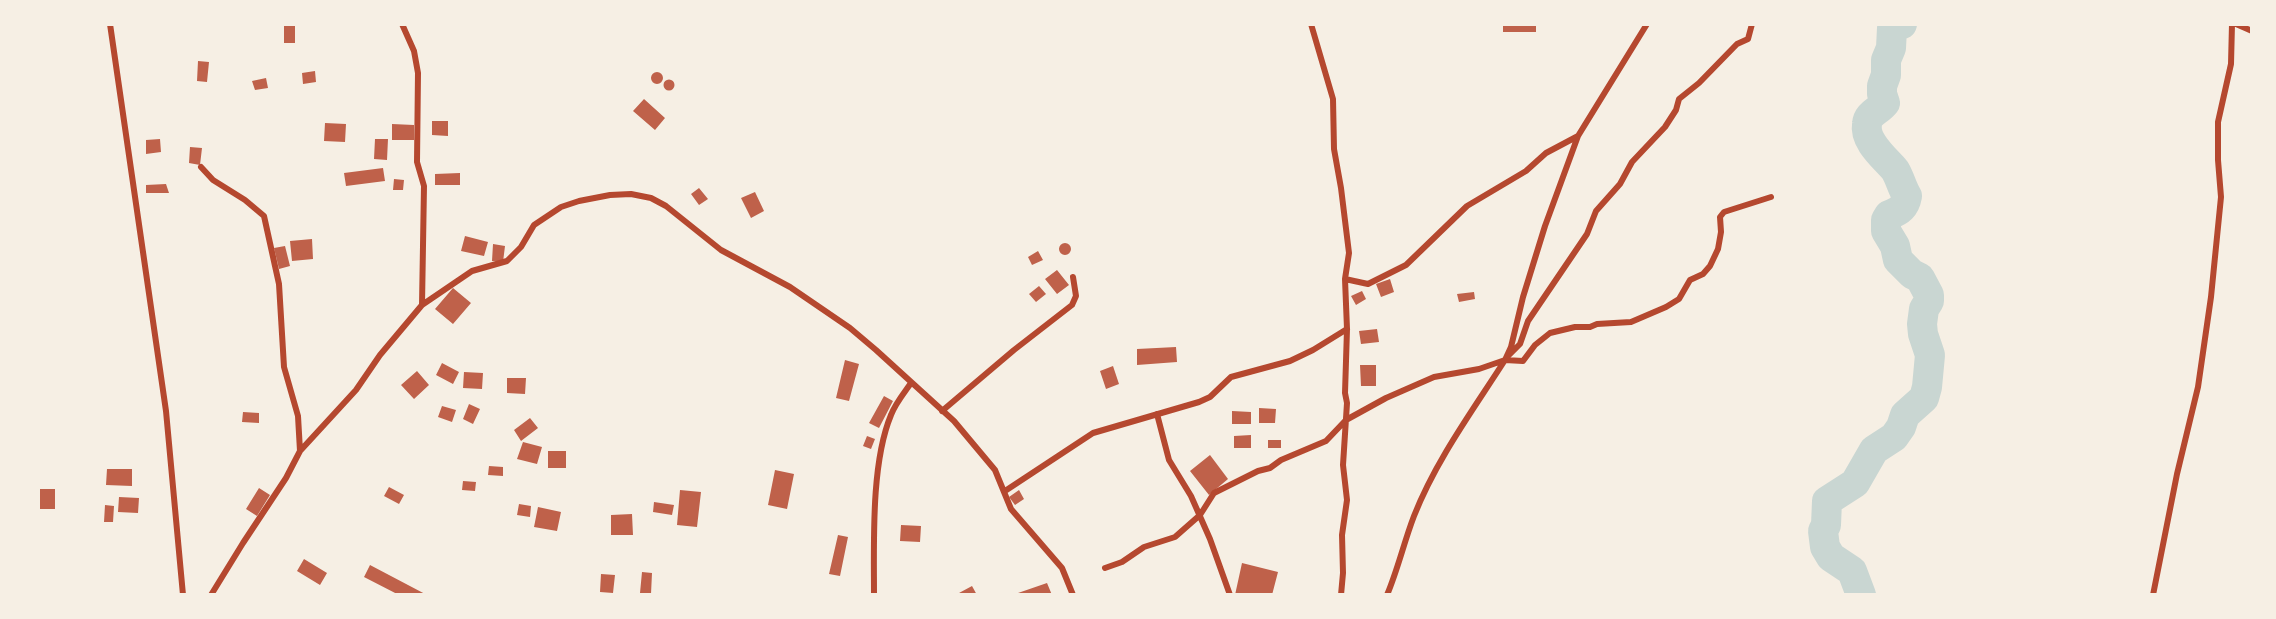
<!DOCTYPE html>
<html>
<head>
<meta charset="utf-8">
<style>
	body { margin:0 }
	#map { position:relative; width:2276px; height:619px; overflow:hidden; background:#f6efe4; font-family:"Nunito Sans",sans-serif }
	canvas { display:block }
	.frame { position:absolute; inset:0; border:26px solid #f6efe4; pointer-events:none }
</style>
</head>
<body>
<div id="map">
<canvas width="2276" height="619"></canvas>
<div class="frame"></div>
</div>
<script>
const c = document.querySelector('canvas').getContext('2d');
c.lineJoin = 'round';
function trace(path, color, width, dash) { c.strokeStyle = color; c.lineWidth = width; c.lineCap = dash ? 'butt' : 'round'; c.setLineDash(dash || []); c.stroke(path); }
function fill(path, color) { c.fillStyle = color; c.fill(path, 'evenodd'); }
trace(new Path2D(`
	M1861,595L1852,571L1831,557L1825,547L1823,531L1826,525L1827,501L1855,483L1874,450L1894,437L1901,427L1905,415L1924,398L1927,387L1930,355L1923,334L1922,324L1924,309L1929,301V295L1920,278L1912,274L1898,260L1895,246L1886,231V220L1889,215C1900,211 1905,207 1907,196C1902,188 1900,178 1895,170C1885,158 1864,142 1867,124C1868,113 1879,111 1885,103L1882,94V86L1886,75V60L1891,48L1892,28L1902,24`), '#c9d6d2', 30);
fill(new Path2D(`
	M284,24H295V43H284Z
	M1503,24H1536V32H1503Z
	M198,61L209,62L207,82L197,81Z
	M315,71L316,82L303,84L302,73Z
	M651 78a6 6 0 1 1 12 0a6 6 0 1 1-12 0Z
	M266,78L268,88L255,90L252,81Z
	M663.5 85a5.5 5.5 0 1 1 11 0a5.5 5.5 0 1 1-11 0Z
	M644,99L665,118L655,130L633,111Z
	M432,121H448V136L432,135Z
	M325,123L346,124L345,142L324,141Z
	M392,124L414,125V140H392Z
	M160,139L161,152L146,154V140Z
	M375,139H388L387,160L374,159Z
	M190,147L202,148L200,165L189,163Z
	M383,168L385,181L346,186L344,173Z
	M460,173V185H435V174Z
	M394,179L404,180L403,190H393Z
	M166,184L169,193H146V185Z
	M699,188L708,199L699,205L691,194Z
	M755,192L764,211L751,218L741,198Z
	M465,236L488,242L484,256L461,251Z
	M312,239L313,259L292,261L290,241Z
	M1059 249a6 6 0 1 1 12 0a6 6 0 1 1-12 0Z
	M493,244L505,246L503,262L492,261Z
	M285,246L290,266L279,269L274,248Z
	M1038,251L1043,260L1032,265L1028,257Z
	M1057,270L1069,285L1057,294L1045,279Z
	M1390,279L1394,292L1381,297L1376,284Z
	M1039,286L1046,294L1036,302L1029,294Z
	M453,288L471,303L453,324L435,309Z
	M1362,291L1366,299L1356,305L1351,296Z
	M1474,292L1475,299L1459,302L1457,294Z
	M1377,329L1379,342L1361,344L1359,331Z
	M1176,347L1177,362L1137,365V349Z
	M845,360L859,364L849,401L836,398Z
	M442,363L459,372L453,384L436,375Z
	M1360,365H1376V386H1361Z
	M1113,366L1119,384L1106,389L1100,371Z
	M417,371L429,385L414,399L401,385Z
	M464,372L483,373L482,389L463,388Z
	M507,378H526L525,394L507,393Z
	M884,396L893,401L879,428L869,423Z
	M469,404L480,409L473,424L463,419Z
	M442,406L456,410L452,422L438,417Z
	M1259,408L1276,409L1275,423H1259Z
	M1232,411L1251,412V424H1232Z
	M243,412L259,413V423L242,422Z
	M530,418L538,428L521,441L514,430Z
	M1251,435V448H1234V436Z
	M867,436L875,439L871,449L863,446Z
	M1268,440H1281V448H1268Z
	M523,442L542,447L537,464L517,459Z
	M548,451H566V468H548Z
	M1210,455L1228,479L1209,495L1190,471Z
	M489,466L503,467V476L488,475Z
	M107,469H132V486L106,485Z
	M775,470L794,474L787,509L768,505Z
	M463,481L476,482L475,491L462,490Z
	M389,487L404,495L399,504L384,496Z
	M259,488L270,495L257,516L246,509Z
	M40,489H55V509H40Z
	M680,490L701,492L697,527L677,525Z
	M1019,490L1024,499L1015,505L1009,497Z
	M119,497L139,498L138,513L118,512Z
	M654,502L674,505L672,515L653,512Z
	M519,504L531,506L530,517L517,515Z
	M105,505L114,506L113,522H104Z
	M538,507L561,512L557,531L534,527Z
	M632,514L633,535H611V515Z
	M901,525L921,526L920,542L900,541Z
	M838,535L848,537L840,576L829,574Z
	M304,559L327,573L320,585L297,571Z
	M1242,563L1278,572L1272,595H1235Z
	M370,565L427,595H399L364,577Z
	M642,572L652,573L651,594L640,593Z
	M601,574L615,575L613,593L600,592Z
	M1047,583L1052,595H1019L1018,593Z
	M972,586L977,595H960L959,593Z`), '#bf614a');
trace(new Path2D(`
	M110,24L166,411L183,595
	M402,24L414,51L418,73L417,162L424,186L422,305
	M1311,24L1333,99L1334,149L1341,188L1349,253L1345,279
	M2236,24L2252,31
	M201,167L213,180L245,200L264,216L279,284L284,367L298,416L300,451
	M1509,355L1520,344L1528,321L1587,234L1596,211L1620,184L1632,162L1665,127L1676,110L1679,99L1699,83L1737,44L1748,39L1752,24
	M942,411L1014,350L1072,305L1076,296L1073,277
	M1157,414L1169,460L1191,496L1210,539L1230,595
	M1005,491L1093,433L1199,402L1210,397L1231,377L1290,361L1313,350L1347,329
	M1105,568L1122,562L1144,547L1175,537L1200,515L1214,493L1258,471L1270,468L1281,460L1326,441L1346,420L1386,398L1434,377L1479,369L1505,360L1523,361L1535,345L1550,333L1575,327H1590L1597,324L1631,322L1666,307L1679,299L1690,280L1703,274L1710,266L1718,249L1721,232L1720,217L1724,212L1771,197
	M211,595L243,543L286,478L300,451L356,390L380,355L422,305L472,271L507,261L521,247L534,225L561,207L579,201L610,195L631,194L651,198L666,206L721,250L790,287L850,328L876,350L954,421L995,470L1011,509L1062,568L1073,595
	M874,595C874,542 871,463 891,415C895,404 904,393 911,383
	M1341,595L1343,573L1342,535L1347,500L1343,465L1347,403L1345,393L1347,329L1345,279L1368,284L1406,265L1467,206L1526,171L1546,153L1578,136
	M1387,595C1398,569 1404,542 1414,516C1436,460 1473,410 1505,360L1511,347L1523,297L1545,226L1578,136L1647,24
	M2153,595L2177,474L2198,387L2211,297L2221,197L2218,160V122L2231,64L2232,24`), '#b5482f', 6);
</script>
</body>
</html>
